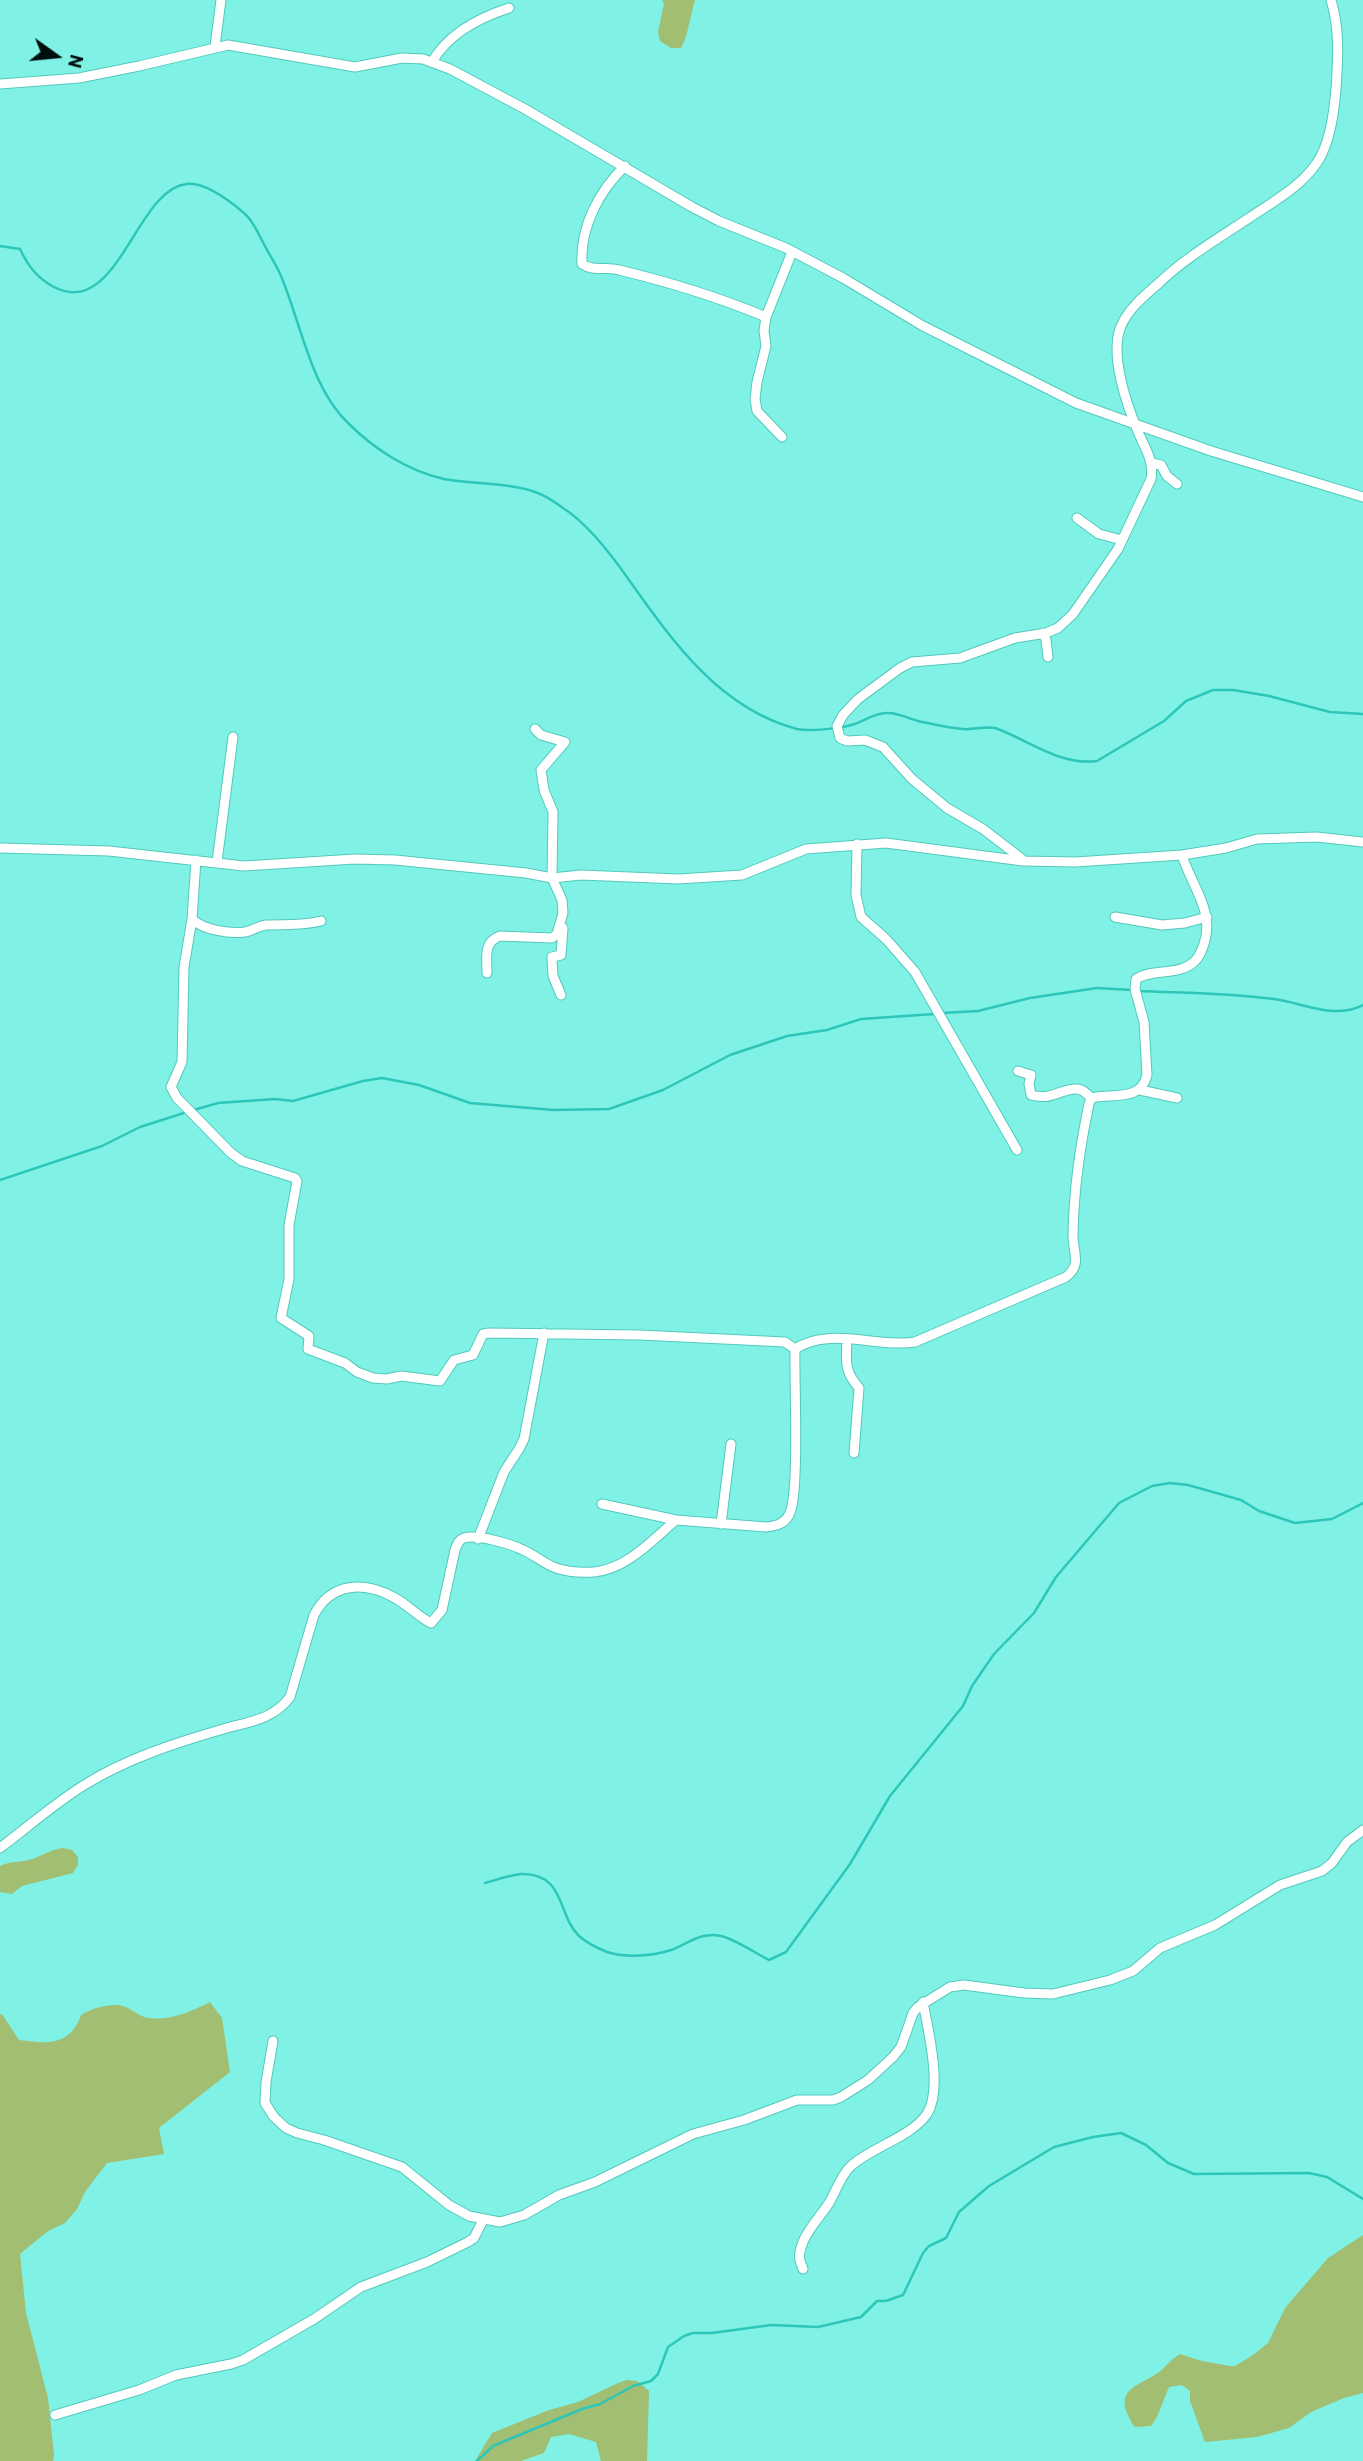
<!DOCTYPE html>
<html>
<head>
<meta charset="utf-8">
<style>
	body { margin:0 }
	#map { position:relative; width:1363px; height:2461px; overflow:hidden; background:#7ff2e5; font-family:Barlow,sans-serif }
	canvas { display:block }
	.north { position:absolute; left:21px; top:21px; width:70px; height:70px; -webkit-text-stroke:5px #7ff2e5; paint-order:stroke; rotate:105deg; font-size:19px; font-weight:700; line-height:28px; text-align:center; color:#000f0d }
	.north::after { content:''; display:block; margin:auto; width:24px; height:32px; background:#000f0d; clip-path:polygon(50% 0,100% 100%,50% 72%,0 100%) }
</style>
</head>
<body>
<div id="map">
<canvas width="1363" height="2461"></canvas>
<div class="north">N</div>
</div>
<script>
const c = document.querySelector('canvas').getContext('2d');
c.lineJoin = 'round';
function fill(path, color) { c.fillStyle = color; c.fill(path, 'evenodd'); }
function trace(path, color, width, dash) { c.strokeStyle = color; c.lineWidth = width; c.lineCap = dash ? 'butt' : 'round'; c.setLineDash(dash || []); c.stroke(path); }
fill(new Path2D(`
	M662,0H695C691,13 687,40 681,48H671L660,41L658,32L664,4Z
	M63,1848L72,1850L78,1857V1865L73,1873L22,1886L12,1894L0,1892V1866C12,1860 23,1863 35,1858C45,1854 51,1850 63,1848Z
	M210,2002L222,2018L230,2072L159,2128L164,2154L107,2163L85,2192L77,2209L65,2223L48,2231L20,2254L26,2313L48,2398L54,2455L53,2461H0V2015L2,2014L19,2040C48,2044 70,2046 81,2015C93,2008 110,2003 123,2006C132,2009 138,2016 148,2018C171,2021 190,2012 210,2002Z
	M1363,2235V2393L1344,2398L1311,2412L1289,2428L1257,2437L1205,2442L1190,2401V2391L1182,2385L1169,2387L1157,2417L1151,2426L1135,2427C1131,2423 1130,2419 1127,2413C1117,2387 1142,2385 1159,2372C1167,2366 1171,2359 1180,2354L1202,2361L1230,2366H1235L1253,2355L1268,2343L1285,2308L1328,2258Z
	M627,2380L637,2381L649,2391L647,2461H601L596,2442L569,2434L551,2437L544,2453L521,2461H475L492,2433L549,2410L578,2402L618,2383Z`), '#a1be72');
trace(new Path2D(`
	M0,246L20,249C28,266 37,278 54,287C118,320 136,188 187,184C205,182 231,202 244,213C254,221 259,236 265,246C271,258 279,269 283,281C302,328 311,387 348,423C374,449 408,471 444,479C470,484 511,483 535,492C544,495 555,502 563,508C587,523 613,557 629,580C673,642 720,709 797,729C810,732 843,728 855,724C866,720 875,713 886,713C897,712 907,718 918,721C932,724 948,728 963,729C974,730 984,726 995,728C1029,740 1060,766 1097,761L1164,721L1186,701L1213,690H1233L1269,696L1330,712L1363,714
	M1139,991C1183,993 1229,993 1274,999C1304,1003 1333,1020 1363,1005
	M942,1013L978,1011L1030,998L1097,988L1132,990
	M194,1110L218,1103L275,1099L293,1101L363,1081L382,1078L419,1085L470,1103L553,1110L609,1109L663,1090L730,1055L787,1036L827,1030L861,1019L935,1014
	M0,1180L102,1146L140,1127L187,1112
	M485,1883C496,1880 510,1875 521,1874C566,1873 557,1915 579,1936C587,1943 597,1948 607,1952C625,1958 653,1956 671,1950C687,1944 702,1931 721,1936C735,1939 755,1953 769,1960L786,1952L850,1864L890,1796L963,1706L972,1686L994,1654L1034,1613L1056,1577L1119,1503L1152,1486L1170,1483L1188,1485L1241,1500L1259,1511L1295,1523L1332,1519L1363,1503
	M477,2461L493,2446L582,2409L600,2404L633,2386L651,2381L658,2374L668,2347L684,2336L693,2333H712L771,2325L818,2327L861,2317L877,2301H886L903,2295L923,2253L929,2246L946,2238L959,2212L989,2186L1054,2147L1093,2137L1121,2133L1146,2145L1168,2163L1194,2174L1309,2173L1327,2177L1363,2199`), '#2dc7b9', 2.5);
const minor = new Path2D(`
	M215,46L221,0
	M432,62C448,34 478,18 509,8
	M0,84L79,78L139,66L228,45L355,67L402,58L423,59L450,69L525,109L692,207L719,221L786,248L843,278L923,326L1076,403L1211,451L1363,497
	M625,166C599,191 580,227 582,264C594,272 606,266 619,270C669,282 718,297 766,317
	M782,437L757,411L755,399L757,382L766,346L764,331L766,317L792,252
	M1152,463L1161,465L1167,476L1177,484
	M1077,518L1099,534L1122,540
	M1043,633L1046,640L1048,657
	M857,844L856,895L861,917L886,939L915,972L1017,1150
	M0,848L109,851L244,866L355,859L395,860L526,873L552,878L581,875L678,879L742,875L806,849L886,843L1023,861L1075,862L1182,855L1226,848L1257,839L1317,837L1363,842
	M1022,859L983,829L947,808L912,779L883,747L865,740L847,741L840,738L837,726L843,715L858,699L900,668L912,662L960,658L1015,638L1046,633L1058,628L1073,614L1118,549L1151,479C1154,461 1146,450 1139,434C1127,406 1109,355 1121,326C1129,308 1144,296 1159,283C1185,258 1219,238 1249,218C1274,201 1306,184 1321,156C1331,136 1334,111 1336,89C1338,58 1340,30 1331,0
	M196,860L192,919C203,930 230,934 245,932C252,931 258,926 266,925C284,924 303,926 321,921
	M217,862L233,737
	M1115,917L1162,925L1185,923L1207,917
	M192,919L184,967L182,1062L171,1087L177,1098L231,1153L242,1161L295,1178L297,1181L289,1225V1279L281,1318L309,1336L308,1349L345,1363L357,1372L373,1378L387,1379L401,1376L440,1381L454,1360L473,1355L483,1334L489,1333L640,1335L785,1342L795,1349C829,1326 877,1348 915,1342L1066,1277C1083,1264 1072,1251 1073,1233C1074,1190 1080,1146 1089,1104L1091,1098C1113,1093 1141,1102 1147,1075L1144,1022L1135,989L1136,979C1150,970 1168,974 1184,968C1196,963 1200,956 1204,944C1215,911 1191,885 1182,855
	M487,973C487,958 483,942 500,936L552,938L557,934L563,913L562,900L552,878L553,812L544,790L541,770L565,742L541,735L535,729
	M561,995L553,976L552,960V957L561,955L563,928
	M1018,1071L1031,1075L1029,1084L1031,1095C1053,1101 1061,1088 1077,1089C1083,1089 1087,1094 1091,1098
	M1140,1090L1177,1098
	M847,1339C846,1361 844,1371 859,1388L854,1453
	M602,1504L676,1520
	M721,1524L731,1444
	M478,1539L504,1472L519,1449L524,1439L544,1333
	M0,1848C28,1827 56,1802 86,1784C126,1759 175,1743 220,1730C246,1722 272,1721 290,1697L314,1615C331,1582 365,1581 395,1598C408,1605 417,1616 431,1623L442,1610L455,1550C457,1545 458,1540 464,1538C477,1534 511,1544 523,1550C535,1555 544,1564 556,1568C568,1572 581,1573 594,1572C627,1569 652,1540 676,1520L766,1527C776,1526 784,1524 789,1515C800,1496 794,1379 795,1349
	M273,2041L266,2082L265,2103L274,2117L286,2128L297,2133L324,2140L402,2167L449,2205L469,2216L500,2222L524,2215L559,2195L595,2182L693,2134L744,2120L797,2100H833L841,2097L868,2080L893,2057L901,2047L913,2013L918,2007L950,1987L964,1985L1024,1993L1053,1994L1110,1980L1133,1971L1160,1948L1215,1925L1280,1885L1322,1871L1332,1863L1347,1842L1363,1830
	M803,2269C800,2261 798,2257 801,2248C805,2232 820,2217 829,2203C837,2190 840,2176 851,2166C872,2147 911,2137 927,2114C943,2089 928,2030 923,2002
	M55,2415L139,2390L176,2375L231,2364L243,2360L314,2319L361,2287L427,2262L468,2242L474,2238L483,2220`);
trace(minor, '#53c9bc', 11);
trace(minor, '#fff', 9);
</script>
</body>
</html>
